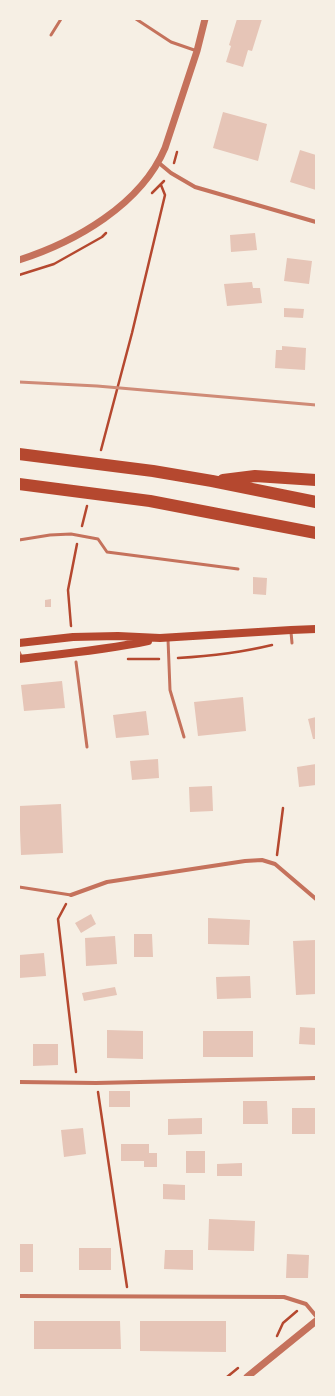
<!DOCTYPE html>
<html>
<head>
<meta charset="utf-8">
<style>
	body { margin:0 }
	#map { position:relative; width:335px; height:1396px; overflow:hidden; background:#f6efe4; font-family:"Libre Baskerville",serif }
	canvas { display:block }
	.frame { position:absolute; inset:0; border:20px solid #f6efe4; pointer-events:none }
</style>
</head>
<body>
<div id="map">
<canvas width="335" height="1396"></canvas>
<div class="frame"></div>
</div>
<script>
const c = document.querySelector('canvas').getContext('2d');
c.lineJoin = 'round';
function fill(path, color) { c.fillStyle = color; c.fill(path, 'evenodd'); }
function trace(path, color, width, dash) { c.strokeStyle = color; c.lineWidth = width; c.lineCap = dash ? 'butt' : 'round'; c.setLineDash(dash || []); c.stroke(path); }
fill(new Path2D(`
	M237,19H262L252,51L248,50L243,67L226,62L231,46L229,45Z
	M223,112L267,124L258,161L213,148Z
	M300,150L316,155V190L290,182Z
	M255,233L257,250L231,252L230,235Z
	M287,258L312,261L309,284L284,281Z
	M252,282L253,288H260L262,303L227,306L224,284Z
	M284,308L304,309L303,318L284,317Z
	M282,346L306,348L305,370L275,368L276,350H282Z
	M253,577L267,578L266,595L253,594Z
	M51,599V607H45V600Z
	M62,681L65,708L24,711L21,685Z
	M243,697L246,731L198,736L194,702Z
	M146,711L149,735L116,738L113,715Z
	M316,717V739H313L308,719Z
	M158,759L159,778L132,780L130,761Z
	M316,764V785L299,787L297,767Z
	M212,786L213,811L190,812L189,787Z
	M61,804L63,853L21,855L19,806Z
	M91,914L96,924L81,933L75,923Z
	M208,918L250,920L249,945L208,944Z
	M134,934H152L153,957H134Z
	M115,936L117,964L86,966L85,938Z
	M316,940V994L296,995L293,941Z
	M44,953L46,976L19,978V955Z
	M250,976L251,998L217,999L216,977Z
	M115,987L117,995L84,1001L82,993Z
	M300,1027L316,1028V1045L299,1044Z
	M107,1030L143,1031V1059L107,1058Z
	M203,1031H253V1057H203Z
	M33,1044H58V1065L33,1066Z
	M109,1091H130V1107H109Z
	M243,1101H267L268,1124H243Z
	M292,1108H316V1134H292Z
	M202,1118V1134L168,1135V1119Z
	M83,1128L86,1154L64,1157L61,1130Z
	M121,1144H149V1153H157V1167H144V1161H121Z
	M186,1151H205V1173H186Z
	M242,1163V1176H217V1164Z
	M163,1184L185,1185V1200L163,1199Z
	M209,1219L255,1221L254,1251L208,1250Z
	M19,1244H33V1272H19Z
	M79,1248H111V1270H79Z
	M165,1250H193V1270L164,1269Z
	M287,1254L309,1255L308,1278H286Z
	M34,1321H120L121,1349H34Z
	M140,1321H226V1352L140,1351Z`), '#e6c5b7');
trace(new Path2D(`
	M174,163L177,152
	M152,193L164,181
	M19,275L54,264L102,237L106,233
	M101,450L132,333L165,195L161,185
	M82,526L87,506
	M71,626L68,590L77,544
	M178,658C212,656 239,653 272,645
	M128,659H159
	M277,855L283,808
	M66,904L58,919L76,1072
	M98,1092L127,1287
	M277,1336L283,1323L297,1311
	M227,1377L238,1368`), '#b5482f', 2.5);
trace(new Path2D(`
	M136,19L171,42L197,51
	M51,35L61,19
	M19,540L50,535L71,534L98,539L107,552L238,569
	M291,632L292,643
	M168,639L170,690L184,737
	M19,652L22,658
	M76,662L87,747
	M19,887L71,895`), '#c5725c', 3);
trace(new Path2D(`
	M159,163L171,173L195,187L316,222
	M71,895L107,882L245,861L262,860L275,864L316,899
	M19,1082L96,1083L316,1078
	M19,1296L284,1297L306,1304L316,1316`), '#c5725c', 4);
trace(new Path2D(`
	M19,260C75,242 141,205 165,148L197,51L205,19
	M247,1377L316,1321`), '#c5725c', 7);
trace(new Path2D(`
	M19,643L73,637L118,636L160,638L291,630L316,629
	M19,659C62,654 105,650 148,641`), '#b5482f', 8);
trace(new Path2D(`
	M19,454L153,471L212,481L316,502
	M223,480L255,476L316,480
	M19,484L150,501L316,533`), '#b5482f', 12);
trace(new Path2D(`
	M19,382L97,386L316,405`), '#cf8b77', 3);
</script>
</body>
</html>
